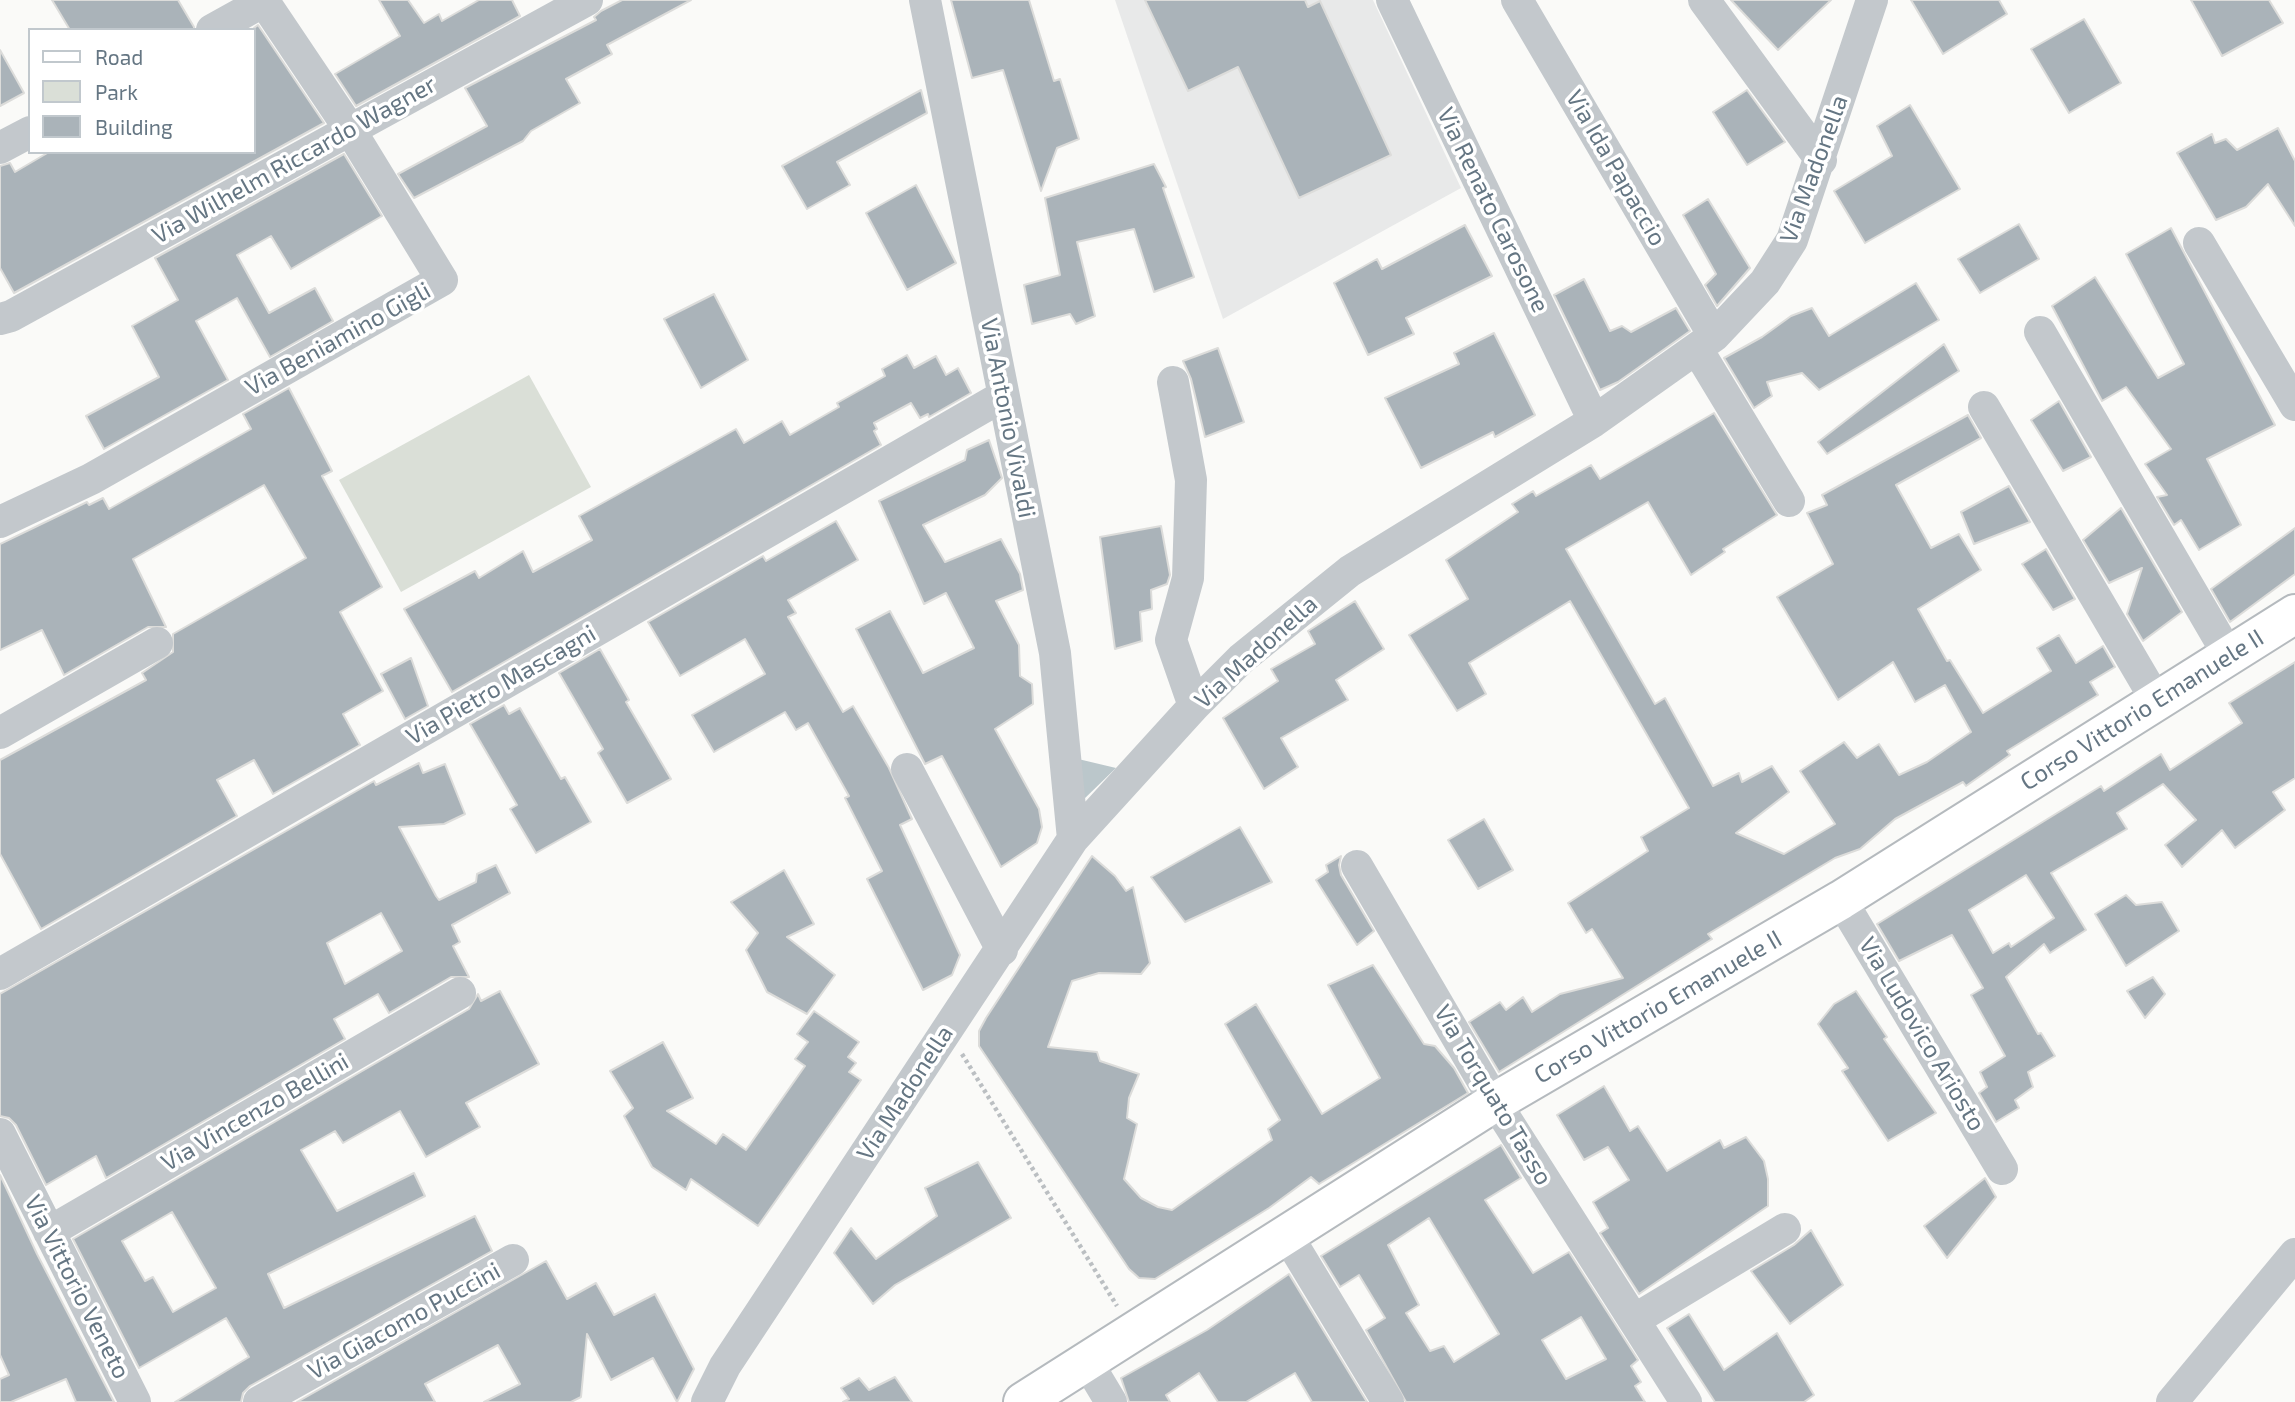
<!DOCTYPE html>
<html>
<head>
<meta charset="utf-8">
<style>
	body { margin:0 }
	#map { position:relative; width:2295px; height:1402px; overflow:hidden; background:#fafaf8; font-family:"Exo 2",sans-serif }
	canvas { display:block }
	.legend { position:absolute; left:28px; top:28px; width:228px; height:126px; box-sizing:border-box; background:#fff; border:2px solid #c1c8cd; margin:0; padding:9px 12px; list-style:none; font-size:21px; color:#657683 }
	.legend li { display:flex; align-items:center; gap:14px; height:35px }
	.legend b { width:35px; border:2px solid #c1c8cd }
</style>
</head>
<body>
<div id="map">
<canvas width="2295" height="1402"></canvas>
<ul class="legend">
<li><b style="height:9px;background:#fff"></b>Road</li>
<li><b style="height:19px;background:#dadfd7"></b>Park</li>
<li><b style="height:19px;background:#aab3b9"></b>Building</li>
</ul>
</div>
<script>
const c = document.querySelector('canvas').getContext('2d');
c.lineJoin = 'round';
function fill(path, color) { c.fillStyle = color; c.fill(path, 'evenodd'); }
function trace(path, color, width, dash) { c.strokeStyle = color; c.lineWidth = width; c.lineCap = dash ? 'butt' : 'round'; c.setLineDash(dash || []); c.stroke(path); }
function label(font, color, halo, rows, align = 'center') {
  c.font = font + ' "Exo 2",sans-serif'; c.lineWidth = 7; c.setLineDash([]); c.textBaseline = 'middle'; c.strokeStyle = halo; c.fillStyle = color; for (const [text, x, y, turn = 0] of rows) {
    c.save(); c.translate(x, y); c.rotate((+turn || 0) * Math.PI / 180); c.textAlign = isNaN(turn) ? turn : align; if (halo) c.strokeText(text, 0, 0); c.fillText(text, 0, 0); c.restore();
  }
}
fill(new Path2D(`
	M1115,0H1373L1461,188L1223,319Z`), '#e8e9e9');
fill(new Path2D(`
	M529,375L591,487L401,592L339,480Z`), '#dadfd7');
fill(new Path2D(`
	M1074,758L1116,768L1082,801Z`), '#bbc7cb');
const building = new Path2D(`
	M52,0H178L194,27V30H70Z
	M379,0H408L424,23L439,14L442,21L479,0H512L520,16L356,106L335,74L400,36Z
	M622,0H691L607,45L612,54L566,79L580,103L531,131L523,141L414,198L398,174L487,126L465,88L596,20L594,17L601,11Z
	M951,0H1029L1054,81L1060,79L1079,139L1057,148L1041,191L1003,70L972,78Z
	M1145,0H1305L1308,7L1320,1L1391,155L1299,198L1238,67L1188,91Z
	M1731,0H1831L1778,50Z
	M1911,0H1999L2007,14L1943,54Z
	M2191,0H2269L2283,23L2222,56Z
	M2084,19L2121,83L2069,113L2031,49Z
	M258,25L324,123L14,293L0,268V166L10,163L15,172L49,152H254V28Z
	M0,50L24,93L0,106Z
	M921,90L927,113L837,162L850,185L807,209L782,166Z
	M1747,90L1785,142L1747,165L1713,112Z
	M1910,105L1960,189L1865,243L1834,191L1892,156L1877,126Z
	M2278,128L2295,161V226L2268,184L2246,207L2216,220L2177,153L2212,134L2215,143L2226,139L2237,150Z
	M344,154L382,216L291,269L271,236L237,255L269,313L315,288L333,321L270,357L237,298L196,321L228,380L104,449L86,416L159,377L132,326L178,300L155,258Z
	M1154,164L1166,187L1163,188L1194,277L1154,292L1134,229L1077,242L1095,316L1076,324L1070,314L1032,324L1024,285L1060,275L1045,198Z
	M916,185L956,263L907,290L866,213Z
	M1708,199L1750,268L1717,306L1705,285L1716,274L1683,215Z
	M2019,224L2039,259L1980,293L1958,259Z
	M1465,225L1492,276L1406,318L1414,334L1368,355L1334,283L1377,259L1382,269Z
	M2171,228L2275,425L2207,459L2241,525L2199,550L2181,520L2174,525L2157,497L2167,495L2145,464L2171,449L2126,387L2102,401L2052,306L2095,277L2158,378L2184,364L2126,254Z
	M1584,279L1610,331L1622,326L1631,332L1676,308L1690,331L1618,382L1600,390L1554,295Z
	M1916,283L1939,320L1819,390L1802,373L1767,382L1772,396L1754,408L1724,358L1762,337L1791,316L1812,308L1829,336Z
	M714,294L748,360L701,388L664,319Z
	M1494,333L1535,415L1495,437L1493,432L1421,468L1385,398L1459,364L1454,353Z
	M1944,344L1959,371L1827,454L1818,442Z
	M1218,348L1244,422L1205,437L1191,379L1183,361Z
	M907,355L914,368L936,356L946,375L958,368L971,393L929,417L928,414L920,418L911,403L874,423L877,429L874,431L881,445L452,692L404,609L475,571L479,578L523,551L533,572L592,540L579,516L736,429L744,443L782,421L790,435L839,407L837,403L885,376L882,369Z
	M289,388L332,471L322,476L382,587L340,612L383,691L343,714L360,745L273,794L254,760L217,780L237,816L41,929L0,854V760L146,680L142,673L173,652V634L306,558L264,485L133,559L166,627H148L64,675L42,630L0,650V544L87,502L89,505L103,498L109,509L251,429L243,414Z
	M2059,401L2091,457L2063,471L2031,420Z
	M1714,413L1777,515L1723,549L1725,552L1691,575L1648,502L1566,549L1655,704L1665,698L1713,786L1739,773L1742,782L1772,766L1789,792L1736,833L1784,854L1835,824L1800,771L1844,742L1857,758L1879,744L1899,775L1927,762L1971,732L1945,685L1915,702L1893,662L1838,700L1777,597L1833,564L1807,513L1827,505L1822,495L1968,415L1981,438L1896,485L1931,548L1959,534L1981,570L1918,609L1947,661L1950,660L1983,713L2051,671L2037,648L2059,635L2076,663L2103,646L2115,667L2090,682L2098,695L2007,751L2010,755L1966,786L1963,782L1895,819L1860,849L1835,858L1708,934L1712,939L1499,1072L1469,1022L1500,1002L1506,1010L1523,997L1532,1012L1560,994L1623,978L1592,929L1586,933L1568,903L1648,851L1641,837L1689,808L1570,601L1469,663L1486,694L1457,711L1409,635L1468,599L1446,560L1518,512L1512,504L1533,491L1536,496L1591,465L1600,479Z
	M989,440L1002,478L985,495L923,525L945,562L1001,539L1020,574L1023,590L996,601L1019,645L1020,676L1032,684L1033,704L995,729L1039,809L1042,827L1037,843L1001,867L942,756L925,764L856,629L890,611L923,673L974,648L946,593L924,604L879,501L965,460L967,450Z
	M2009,486L2030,522L1974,544L1961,512Z
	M2121,508L2182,612L2143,641L2127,614L2142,568L2109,583L2083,540Z
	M836,521L858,560L788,600L796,613L788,617L843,712L853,706L889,768L912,819L900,825L960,955L952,975L923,990L867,879L882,871L845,798L849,796L808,723L796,730L785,712L714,752L692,715L765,674L745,639L680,676L648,622L763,556L766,561Z
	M1161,526L1170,575L1167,584L1151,590L1152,609L1140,612L1142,641L1115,649L1100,537Z
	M2295,528V574L2230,622L2211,589Z
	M2046,549L2075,599L2053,610L2022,564Z
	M1355,601L1384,649L1336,680L1348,700L1281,738L1298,767L1264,789L1223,718L1278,681L1271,669L1315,644L1308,631Z
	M600,649L629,700L626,702L671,779L627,803L598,753L603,749L559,673Z
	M411,658L428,706L405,719L381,674Z
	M2295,662V778L2273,792L2285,810L2235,848L2222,830L2182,867L2165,845L2196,820L2163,784L2117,813L2127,829L2051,873L2086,930L2050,953L2044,944L2006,977L2038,1034L2041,1033L2055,1056L2028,1072L2033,1087L2015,1100L2019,1108L1996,1122L1979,1093L1987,1087L1980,1072L2005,1056L1971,995L1983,988L1952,935L1899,961L1877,924L2101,786L2104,791L2161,754L2170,770L2242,723L2229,703ZM2026,875L2054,918L2011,947L2009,943L1993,953L1969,910Z
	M504,705L509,714L520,708L561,779L565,777L591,822L536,853L510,809L517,805L470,724Z
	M419,763L423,773L445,764L465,814L444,824L399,827L436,896L439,900L476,882L477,874L496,865L510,893L452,925L460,942L453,946L469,977H451L389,1013L378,994L334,1019L345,1039L106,1178L96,1156L46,1185L16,1125L9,1118L0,1116V994L374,781L376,785ZM381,913L402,951L345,984L327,943Z
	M1484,819L1513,870L1478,889L1448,840Z
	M1240,827L1272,882L1185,922L1151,877Z
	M1092,856L1115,876L1126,891L1133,887L1150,963L1141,974L1099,973L1072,981L1048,1047L1097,1052L1100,1061L1139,1074L1129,1098L1127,1118L1137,1124L1124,1179L1141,1198L1158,1207L1172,1210L1272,1140L1268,1129L1280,1120L1225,1024L1256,1004L1322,1114L1380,1078L1328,985L1373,965L1424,1044L1435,1046L1454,1068L1468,1093L1319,1184L1311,1177L1269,1208L1155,1279L1139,1278L1129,1269L979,1046V1031L986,1018Z
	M1341,856L1339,865L1341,875L1374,931L1357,945L1316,880L1328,872L1326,865Z
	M784,870L814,924L787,937L835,975L807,1014L767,992L746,950L758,933L731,902Z
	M2126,895L2136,905L2162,902L2179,931L2126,966L2095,914Z
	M2153,977L2165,994L2145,1018L2127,991Z
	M500,991L539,1064L466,1103L480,1127L426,1157L400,1111L343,1143L335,1131L301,1150L337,1211L414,1173L425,1196L268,1274L284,1308L475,1216L492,1251L250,1386L243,1393L241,1402H175L249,1357L226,1318L139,1368L73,1239L469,1009L478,994L481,1001ZM172,1212L216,1288L173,1312L153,1277L145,1281L122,1241Z
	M1856,991L1887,1037L1884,1039L1936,1113L1888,1141L1842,1071L1848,1068L1818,1024L1834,1004Z
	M814,1011L859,1042L848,1057L856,1063L849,1072L861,1080L758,1226L691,1179L686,1190L652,1167L624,1116L633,1108L610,1071L663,1042L693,1098L667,1111L716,1144L723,1134L746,1150L805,1066L795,1059L808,1042L797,1034Z
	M1604,1086L1630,1131L1638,1126L1667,1171L1720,1140L1724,1148L1746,1137L1764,1161L1768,1179V1206L1639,1294L1600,1233L1608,1228L1593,1202L1629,1180L1608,1147L1584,1160L1557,1115Z
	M1501,1145L1521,1178L1485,1200L1533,1273L1569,1252L1638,1360L1631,1366L1641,1382L1635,1386L1645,1402H1406L1366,1330L1385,1318L1359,1275L1340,1287L1321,1256ZM1429,1218L1499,1334L1454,1362L1444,1346L1430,1351L1406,1313L1419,1305L1388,1245ZM1581,1317L1606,1359L1566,1379L1542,1340Z
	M978,1162L1011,1218L895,1285L873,1304L834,1253L851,1228L876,1259L937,1216L925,1188Z
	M0,1175L37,1254L114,1402H76L66,1379L11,1402H0V1379L9,1375L0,1355Z
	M1985,1178L1996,1197L1947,1258L1924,1226Z
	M1811,1230L1843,1285L1790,1324L1751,1271L1794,1245Z
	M546,1261L567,1299L596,1283L614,1315L655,1294L694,1369L677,1402L653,1358L611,1380L587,1334L581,1397L571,1402H484L520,1384L498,1345L425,1384L435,1402H297Z
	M1289,1274L1367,1402H1312L1295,1373L1246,1402H1218L1199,1373L1166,1395L1170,1402H1129L1121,1378L1207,1330Z
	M1689,1314L1724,1370L1777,1333L1814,1395L1804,1402H1715L1667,1328Z
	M895,1377L912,1402H843L849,1399L841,1388L859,1378L869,1390Z`);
fill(building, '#aab3b9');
trace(building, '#dcdcda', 2);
const major = new Path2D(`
	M1023,1402L1495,1102L1841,900L2295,614`);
trace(major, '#b5babe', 42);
trace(new Path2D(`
	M962,1054L1117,1306`), '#bbbfc2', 4.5, [3.5, 3.5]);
trace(new Path2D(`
	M925,0L1055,653L1073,839
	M1392,0L1594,421
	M1517,0L1714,336
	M1704,0L1821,160
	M212,30L266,0
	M0,148L30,132
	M2199,243L2295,405
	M0,319L11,316L587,0
	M2040,332L2229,656
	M1697,349L1789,501
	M1173,382L1191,480L1188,578L1171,640L1194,706
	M1984,407L2156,700
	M0,522L91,479L442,280L349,128L263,0
	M0,733L157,643
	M907,769L1002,950
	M1357,866L1495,1102L1686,1402
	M1841,900L2002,1169
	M0,974L1003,396
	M0,1134L135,1402
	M49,1232L460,993
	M1287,1235L1388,1402
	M1634,1320L1785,1229
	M1087,1362L1111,1402
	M259,1402L513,1260
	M707,1402L725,1366L1073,839L1194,706L1241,659L1350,571L1594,421L1714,336L1765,282L1792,240L1872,0
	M2172,1402L2295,1254`), '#c3c8cc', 32);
trace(major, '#fff', 38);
label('24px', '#657683', '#fff', [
	["Via Wilhelm Riccardo Wagner",294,160,-29],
	["Via Ida Papaccio",1616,168,60],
	["Via Madonella",1814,169,-70],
	["Via Renato Carosone",1493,210,64],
	["Via Beniamino Gigli",338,339,-29],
	["Via Antonio Vivaldi",1008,418,79],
	["Via Madonella",1256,652,-42],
	["Via Pietro Mascagni",501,685,-30],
	["Corso Vittorio Emanuele II",2142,710,-32],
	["Corso Vittorio Emanuele II",1658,1007,-30],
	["Via Ludovico Ariosto",1922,1034,59],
	["Via Madonella",905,1093,-57],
	["Via Torquato Tasso",1493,1095,59],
	["Via Vincenzo Bellini",255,1112,-30],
	["Via Vittorio Veneto",77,1287,63],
	["Via Giacomo Puccini",404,1321,-29]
]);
</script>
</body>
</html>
